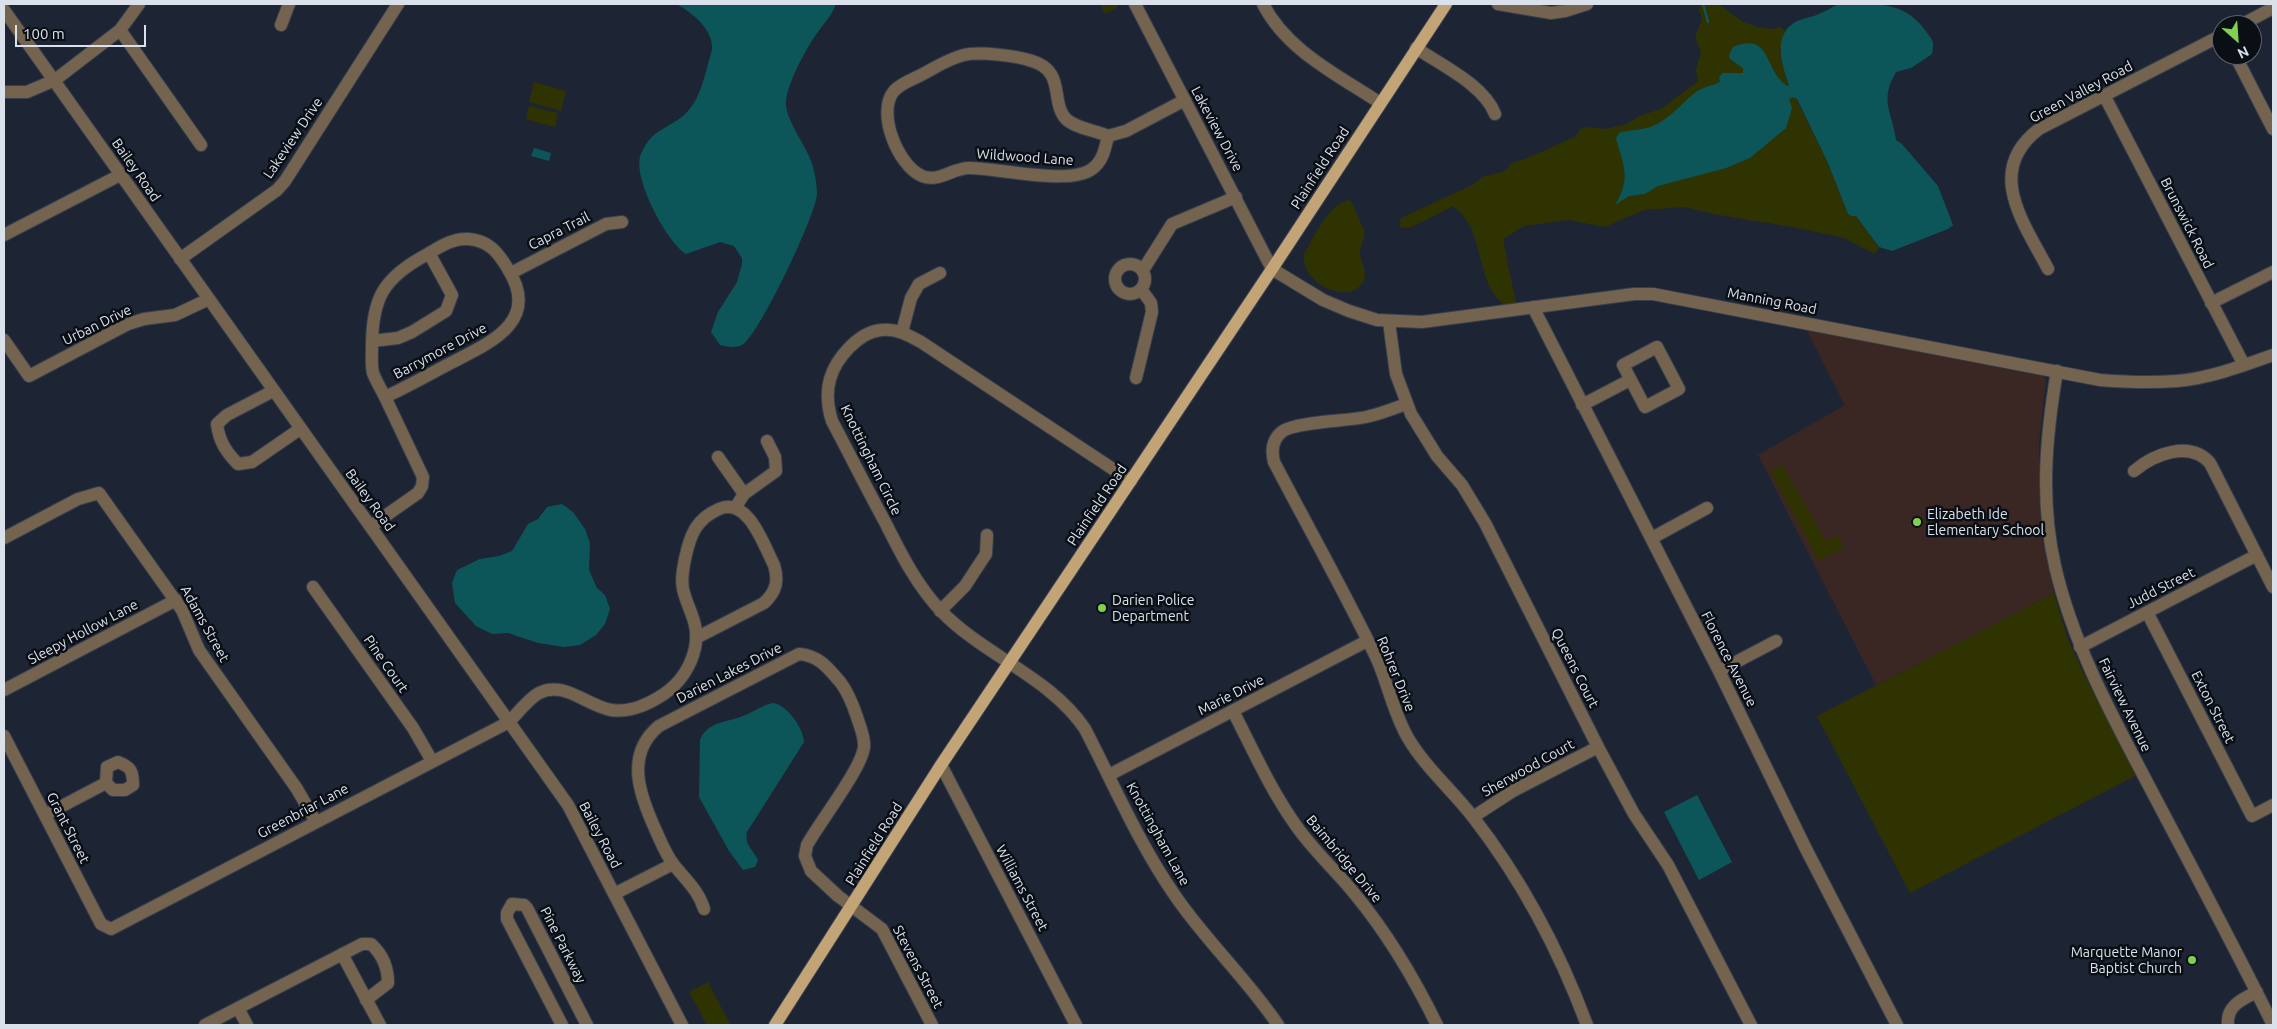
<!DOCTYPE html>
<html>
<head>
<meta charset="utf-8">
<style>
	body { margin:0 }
	#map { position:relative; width:2277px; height:1029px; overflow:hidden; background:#1d2534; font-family:Ubuntu,sans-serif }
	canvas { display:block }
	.frame { position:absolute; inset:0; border:5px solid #dbe1eb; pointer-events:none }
	.north { position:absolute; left:2212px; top:15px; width:50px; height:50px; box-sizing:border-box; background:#0a0e15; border:1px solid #5e626b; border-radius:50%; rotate:154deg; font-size:14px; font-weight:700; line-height:20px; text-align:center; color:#dbe1eb }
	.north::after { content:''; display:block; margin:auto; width:18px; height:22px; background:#80d051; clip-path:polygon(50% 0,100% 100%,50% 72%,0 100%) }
	.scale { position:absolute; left:15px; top:25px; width:131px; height:22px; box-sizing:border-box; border:2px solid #dbe1eb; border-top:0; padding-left:6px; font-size:15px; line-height:18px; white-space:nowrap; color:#dbe1eb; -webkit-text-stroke:4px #0a0e15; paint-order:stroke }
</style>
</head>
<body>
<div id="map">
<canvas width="2277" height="1029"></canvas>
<div class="frame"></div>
<div class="north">N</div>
<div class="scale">100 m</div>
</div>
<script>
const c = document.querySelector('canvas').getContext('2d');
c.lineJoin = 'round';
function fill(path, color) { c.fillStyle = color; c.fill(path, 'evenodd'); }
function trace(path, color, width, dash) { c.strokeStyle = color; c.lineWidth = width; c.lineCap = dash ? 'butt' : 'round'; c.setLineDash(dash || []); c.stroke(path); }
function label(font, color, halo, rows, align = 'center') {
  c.font = font + ' Ubuntu,sans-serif'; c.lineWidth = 5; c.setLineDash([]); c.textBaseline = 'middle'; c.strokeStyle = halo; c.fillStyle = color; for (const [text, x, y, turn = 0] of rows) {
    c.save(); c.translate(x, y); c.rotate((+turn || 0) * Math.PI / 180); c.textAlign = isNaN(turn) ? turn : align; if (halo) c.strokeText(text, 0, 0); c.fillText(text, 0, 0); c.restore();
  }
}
fill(new Path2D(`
	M1806,329L2043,376L2046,380L2039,442V501L2043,542L2054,593L1876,685L1758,455L1845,405Z`), '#3a2724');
fill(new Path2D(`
	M1100,4H1116L1118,7L1105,14Z
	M1701,4H1718L1743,22L1758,27L1771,29L1780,27L1785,30L1780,52L1786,78L1828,163L1848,214L1856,216L1879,247L1875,254L1844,238L1798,228L1713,214L1684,207L1644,210L1605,227L1568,220L1524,226L1503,239L1516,303L1505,305C1474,283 1487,231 1453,206L1412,227L1401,228L1399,223L1401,218L1472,185C1476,182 1479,179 1483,177C1493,173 1506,175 1511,163L1528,158L1576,136L1580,129L1589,127L1604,129L1627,124L1639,116L1661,109L1698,81L1696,70L1701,52L1695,37L1702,19L1699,10Z
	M534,82L566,91L561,111L529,102Z
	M529,106L558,113L555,127L526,119Z
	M1348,200L1351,201L1364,230C1366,238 1360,245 1360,253C1360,261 1366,268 1365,276C1359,308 1300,288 1304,254C1315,235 1326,208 1348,200Z
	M1782,464L1826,541L1838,535L1844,548L1819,561L1770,471Z
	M2054,593L2067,637L2085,676L2137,775L1910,893L1817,716Z
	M708,982L730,1024L728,1025H707L689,992Z`), '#2f3301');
fill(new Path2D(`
	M676,4H836C832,15 827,20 820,29C808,45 788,81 786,101C784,116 803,142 809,156C814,167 817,182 817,194C816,215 758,337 742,345C735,348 727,347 720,345L711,332L718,312L737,282L742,264V258L734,246L720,242L686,254C667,242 634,181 640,157C641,152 646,144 649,140C659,128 678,123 688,111C702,96 706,69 712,50C714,30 692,12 676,4Z
	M1838,4C1874,4 1903,0 1925,30C1932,40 1935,40 1932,54L1911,68L1896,72C1879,102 1892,110 1896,140L1902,144L1938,186L1953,225L1948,229L1892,251L1879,247L1856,216H1851L1848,214L1828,163L1797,99L1793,97L1789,99L1792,108L1786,128L1750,158L1726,168L1658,186L1645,194L1629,196L1615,205C1632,179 1623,165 1616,138L1619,133C1631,129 1645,131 1657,124C1671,117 1683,102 1696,92C1704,86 1713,86 1720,82L1719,77L1723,73H1743V68L1730,59L1729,55L1733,47C1772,31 1763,70 1787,86L1789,85C1783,68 1773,39 1791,25C1798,19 1808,18 1817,15C1824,12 1831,8 1838,4Z
	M534,148L551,153L549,161L531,156Z
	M562,504L573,512L585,529L590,543L589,570L597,588L605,595L610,609L605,624L596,635L580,645L564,647L538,643L508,633L492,634L476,626L455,603L452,583L457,570L480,559L499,556L512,551L528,524L538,519L547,507Z
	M773,703C787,705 803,727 804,742L747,832C744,845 753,849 758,860L755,867L743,870L729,851L699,797L700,740C708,721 726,723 743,716C754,712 762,705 773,703Z
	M1697,795L1732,862L1699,880L1664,812Z`), '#0c5659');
trace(new Path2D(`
	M1703,4L1708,22`), '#0c5659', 2.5);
const minor = new Path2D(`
	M1135,4L1272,269L1323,300L1349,311L1377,320L1422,322L1634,294H1653L2100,380C2125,382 2151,383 2177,381C2210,378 2242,366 2273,355
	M1263,4C1287,51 1338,75 1380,103
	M1498,4L1551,13L1565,11L1587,4
	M4,10L568,805L682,1025
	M281,25L289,4
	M2241,25L2273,8
	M120,30L201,145
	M1416,48C1441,65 1484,85 1495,114
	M2235,55L2273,129
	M4,92H27L55,80L120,30L139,4
	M2104,95L2244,365
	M1108,136C1095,130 1077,129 1066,119C1050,102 1066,71 1032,61C1017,56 979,51 964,55C950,58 936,67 923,74C914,79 901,83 894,91C876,112 898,166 922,176C939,183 952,168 969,168C999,168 1069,186 1092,169C1103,161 1105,149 1108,136L1126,131L1185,100
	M4,235L120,175
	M180,259L277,190L285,181L398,4
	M1115 279a15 15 0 1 1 30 0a15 15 0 1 1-30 0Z
	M2048,269C2024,223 1984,171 2039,129L2222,35
	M1143,270L1172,224L1236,197
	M511,273L606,224L622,222
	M2211,303L2273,272
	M1533,307L1719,671L1806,849L1897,1025
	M1389,322L1396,374L1411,414L1437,456L1462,485L1485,523L1598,747L1634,814L1668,865L1751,1025
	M902,332L911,298L919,284L940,273
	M4,340L29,376L128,324L144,319L175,315L209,299
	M372,341L398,338L412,332L446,311L452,295L429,253
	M1657,347L1679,389L1645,407L1623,365Z
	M2057,371C2046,436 2040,501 2055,566C2073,644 2111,714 2148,784C2190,864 2233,944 2273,1025
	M1136,378L1152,312L1151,303L1141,289
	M273,391L227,415L217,424C219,441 226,452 238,464L252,462L300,429
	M1406,404C1393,409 1380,414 1366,417C1347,421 1296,422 1283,431C1272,439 1271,450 1274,462C1308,527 1344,591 1376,657C1388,683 1393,712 1408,738C1425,767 1452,790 1473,817C1522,880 1559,950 1587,1025
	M1582,405L1630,380
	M718,457L744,494
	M2134,471C2154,454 2190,440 2210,463L2273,587
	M1131,481L921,342C908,335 896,328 881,330C859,332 836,358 830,379C826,393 828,408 832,421C850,455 867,489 885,522C901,554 917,586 942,612C985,656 1050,677 1085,729C1114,785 1140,846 1176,897C1207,942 1248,980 1278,1025
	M735,508L744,494L776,471L775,457L767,441
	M371,526L418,493L422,486L423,477L385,397C407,387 428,375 449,364C487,344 542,323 508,269C498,252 488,240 468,239C452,238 438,248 426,255C383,278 372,299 372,346C372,355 371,365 373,373C376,381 381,389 385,397
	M4,538L78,499L99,493L182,610L199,650L297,789L316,822
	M1652,538L1707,508
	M313,587L413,728L432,761
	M940,611L965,586L986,554L987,535
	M2147,612L2252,816L2273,805
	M2080,647L2257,555
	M1719,671L1776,641
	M4,690L176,600
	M1233,711C1253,750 1271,791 1297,827C1314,851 1336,871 1354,893C1388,934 1414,978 1437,1025
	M4,736L101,924L111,929L509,722C518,713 528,699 539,693C564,680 587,706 611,710C630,713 649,704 664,694C680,683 691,666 695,648C700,623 688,611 683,589C681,579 683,569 685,559C690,535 696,519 719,509C748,496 764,546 774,565C779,581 776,592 764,603L696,638
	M941,765L1076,1025
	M1109,775L1367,641
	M45,815L106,783L113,790H125L133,785C133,771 131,767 118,762L107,767L106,783
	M1473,817L1513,791L1598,747
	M614,894L673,864
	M704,909C699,891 685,879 674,865C666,855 661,842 656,831C640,796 624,755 659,726L799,654C820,656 828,668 841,683C849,694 853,705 857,717C860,727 865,737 864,747C862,768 819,823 807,845L805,856L811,871L838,896L882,929L932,1025
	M342,954L380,1025
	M238,1008L247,1025
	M205,1025L362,944H371C382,954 388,968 388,983L366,1000
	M562,1025L507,919V913L512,904L524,905L527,908L587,1025
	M2228,1025C2226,1006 2242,999 2257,992`);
const major = new Path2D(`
	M775,1025L941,765L1272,269L1446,4`);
trace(minor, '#383f4e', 14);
trace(major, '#383f4e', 14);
trace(minor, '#74644f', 12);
trace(major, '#c3a477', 12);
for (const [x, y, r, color] of [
	[1917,522,5,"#80d051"],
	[1102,608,5,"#80d051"],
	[2192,960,5,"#80d051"]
]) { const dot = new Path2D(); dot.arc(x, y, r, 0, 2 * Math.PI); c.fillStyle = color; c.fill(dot); trace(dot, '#0a0e15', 2); }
label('14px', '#dbe1eb', '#0a0e15', [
	["Green Valley Road",2081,92,-28],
	["Lakeview Drive",1217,129,62],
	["Lakeview Drive",293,138,-56],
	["Wildwood Lane",1025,157,4],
	["Plainfield Road",1320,168,-57],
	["Bailey Road",136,170,55],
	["Brunswick Road",2187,223,63],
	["Capra Trail",559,231,-27],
	["Manning Road",1772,301,11],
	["Urban Drive",97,325,-26],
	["Barrymore Drive",440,351,-28],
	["Knottingham Circle",871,460,64],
	["Bailey Road",370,500,54],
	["Plainfield Road",1097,505,-56],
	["Judd Street",2161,588,-27],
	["Adams Street",205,624,61],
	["Sleepy Hollow Lane",83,632,-28],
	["Florence Avenue",1729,659,63],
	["Pine Court",386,664,55],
	["Queens Court",1575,668,63],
	["Darien Lakes Drive",729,673,-27],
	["Rohrer Drive",1396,674,68],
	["Marie Drive",1231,695,-27],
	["Fairview Avenue",2125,705,64],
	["Exton Street",2213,707,63],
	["Sherwood Court",1528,768,-29],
	["Greenbriar Lane",303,811,-28],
	["Grant Street",68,828,63],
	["Knottingham Lane",1158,834,61],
	["Bailey Road",600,835,62],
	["Plainfield Road",874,844,-58],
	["Baimbridge Drive",1344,859,50],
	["Williams Street",1022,888,62],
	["Pine Parkway",563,945,63],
	["Stevens Street",918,967,62]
]);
label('14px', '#dbe1eb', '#0a0e15', [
	["Elizabeth Ide",1927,514],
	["Elementary School",1927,530],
	["Darien Police",1112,600],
	["Department",1112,616],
	["Marquette Manor",2182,952,"right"],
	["Baptist Church",2182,968,"right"]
], 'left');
</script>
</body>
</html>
